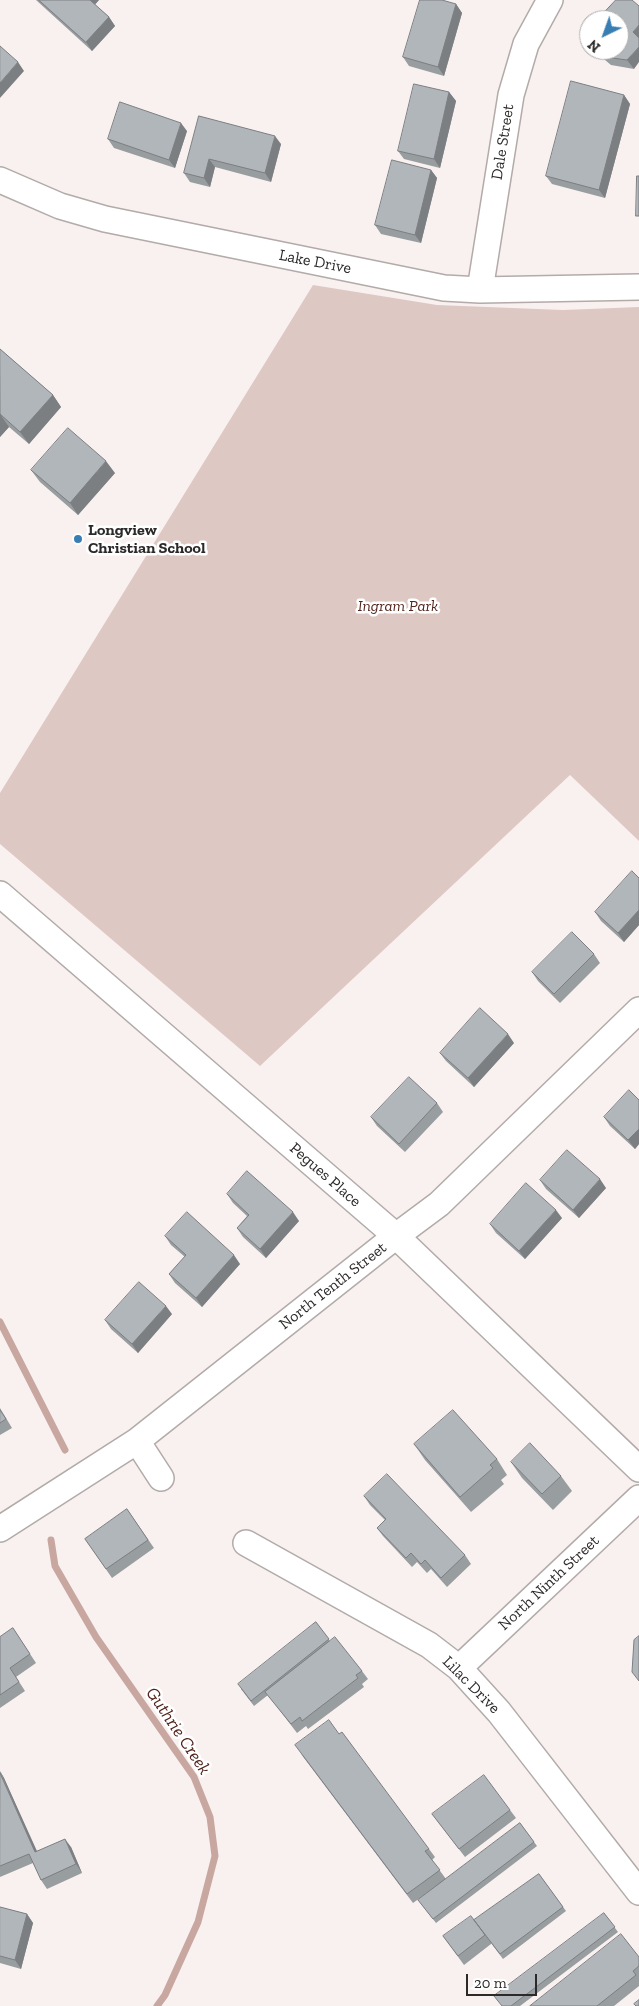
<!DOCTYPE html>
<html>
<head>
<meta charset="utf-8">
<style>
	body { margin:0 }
	#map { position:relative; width:639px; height:2006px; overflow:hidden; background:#f9f1f0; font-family:"Zilla Slab",serif }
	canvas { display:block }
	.north { position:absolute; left:579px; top:10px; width:50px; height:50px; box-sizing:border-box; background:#fff; border:1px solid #abaaa9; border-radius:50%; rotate:222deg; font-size:14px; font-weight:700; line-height:20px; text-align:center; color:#2c2a29 }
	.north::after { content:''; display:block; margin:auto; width:18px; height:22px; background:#387eb3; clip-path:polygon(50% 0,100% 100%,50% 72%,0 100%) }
	.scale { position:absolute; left:466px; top:1974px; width:71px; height:22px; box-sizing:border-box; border:2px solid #2c2a29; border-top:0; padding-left:6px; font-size:15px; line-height:18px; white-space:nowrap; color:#2c2a29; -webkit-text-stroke:4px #fff; paint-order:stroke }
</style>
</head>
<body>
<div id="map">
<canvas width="639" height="2006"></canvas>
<div class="north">N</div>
<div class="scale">20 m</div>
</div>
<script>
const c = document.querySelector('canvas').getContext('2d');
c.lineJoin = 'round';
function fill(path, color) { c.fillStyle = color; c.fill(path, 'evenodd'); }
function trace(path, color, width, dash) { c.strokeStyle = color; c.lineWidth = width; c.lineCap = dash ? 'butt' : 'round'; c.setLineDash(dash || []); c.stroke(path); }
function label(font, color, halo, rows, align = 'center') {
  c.font = font + ' "Zilla Slab",serif'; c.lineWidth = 5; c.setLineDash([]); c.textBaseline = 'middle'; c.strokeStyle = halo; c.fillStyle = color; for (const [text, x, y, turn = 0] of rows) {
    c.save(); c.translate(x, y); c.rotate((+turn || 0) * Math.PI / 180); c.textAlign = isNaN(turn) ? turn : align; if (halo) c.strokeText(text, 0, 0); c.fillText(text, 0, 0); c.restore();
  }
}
fill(new Path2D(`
	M313,285L437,305L563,310L639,307V841L570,775L260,1066L0,844V793Z`), '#dec8c4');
trace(new Path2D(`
	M0,1322L65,1450
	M51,1540L55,1566L96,1637L194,1777L210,1817L215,1856L198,1922L165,1995L157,2006`), '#c9a7a1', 7);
const minor = new Path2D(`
	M0,180L60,206L105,219L444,288L480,290L639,287
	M480,290L511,95L526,44L550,0
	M0,894L396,1236L639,1469
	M137,1441L161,1478
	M0,1529L137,1441L396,1236L439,1204L639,1010
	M246,1543L429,1645L459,1668L499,1712L639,1892
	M459,1668L639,1498`);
trace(minor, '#b2aba9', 28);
trace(minor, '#fff', 25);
fill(new Path2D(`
	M36,0H99L95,5L109,17L115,26L92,51Z
	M616,0L634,69L611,65L593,50H619L606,18L603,14Z
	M456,4L462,13L444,76L409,66L403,57Z
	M449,92L456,101L440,168L404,159L398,151Z
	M624,95L630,104L605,198L552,184L546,176Z
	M199,116L281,144L271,182L215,167L210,187L190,182L184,173Z
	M187,131L175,168L114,148L108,139Z
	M431,170L437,178L421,243L381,234L375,225Z
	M0,349L53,395L61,407L29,444L9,427L0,437Z
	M31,470L115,473L78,515L40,482Z
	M639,878V925L624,942L601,921L595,912Z
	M594,954L600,963L560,1003L538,981L532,972Z
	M514,1043L474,1087L446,1061L440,1053Z
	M639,1100V1144L635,1149L610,1126L604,1117Z
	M437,1103L443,1112L405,1152L377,1126L371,1117Z
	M540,1180L606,1188L579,1218L546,1189Z
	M227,1194L299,1221L266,1258L243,1237L237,1228L247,1216L233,1203Z
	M562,1218L525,1259L496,1233L490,1224Z
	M165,1236L240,1264L202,1307L175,1283L169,1274L185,1257L171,1245Z
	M172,1314L138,1353L111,1329L105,1320Z
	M0,1408L12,1428L0,1435Z
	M414,1444L497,1459L507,1475L501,1480L504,1484L471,1512L425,1460Z
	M511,1462L561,1476L572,1491L553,1510L522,1478Z
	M364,1496L465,1555L471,1564L447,1587L431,1569L427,1573L417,1562L412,1567L383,1536L377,1528L385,1520L370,1505Z
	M127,1509L154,1548L112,1578L85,1539Z
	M316,1622L330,1641L362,1671L368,1679L362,1684L364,1687L308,1729L306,1726L297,1733L268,1695L254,1706L241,1689Z
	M13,1628L36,1663L16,1677L25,1691L0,1708V1637Z
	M301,1754L429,1849L435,1857L432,1860L446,1879L413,1903Z
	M0,1771L4,1778L36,1851L71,1847L82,1873L47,1889L41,1880L33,1863L0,1877Z
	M510,1810L516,1818L465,1857L432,1814Z
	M520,1823L537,1846L436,1923L418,1900Z
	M539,1874L566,1911L503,1959L491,1943V1944L464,1965L443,1936L474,1920Z
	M0,1907L27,1914L33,1923L21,1969L0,1963Z
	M604,1913L618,1932L520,2006H502Z
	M639,1957V1986L614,2006H530Z`), '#989da0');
fill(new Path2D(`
	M89,0H99L93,6Z
	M456,4L462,13L444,76L438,67Z
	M109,17L115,26L92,51L86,42Z
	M639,25V41L633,32Z
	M639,47V62L634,69L627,60Z
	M18,62L24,71L0,98V83Z
	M449,92L456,101L440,168L434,159Z
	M624,95L630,104L605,198L599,190Z
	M181,123L187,131L175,168L169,160Z
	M275,136L281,144L271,182L265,173Z
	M209,159L215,167L210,187L204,178Z
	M431,170L437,178L421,243L415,235Z
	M53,395L61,407L29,444L20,432Z
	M0,414L9,427L0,437Z
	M106,461L115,473L78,515L70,503Z
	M639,910V925L624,942L618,933Z
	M508,1034L514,1043L474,1087L468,1078Z
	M639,1129V1144L635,1149L628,1140Z
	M600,1179L606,1188L579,1218L573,1210Z
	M556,1210L562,1218L525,1259L519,1251Z
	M293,1212L299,1221L266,1258L260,1249Z
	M234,1255L240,1264L202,1307L196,1298Z
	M166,1306L172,1314L138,1353L132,1344Z
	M0,1771L4,1778L41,1860L35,1852Z
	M65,1839L71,1847L82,1873L76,1864Z
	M27,1914L33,1923L21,1969L15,1960Z`), '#7c7f82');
const building = new Path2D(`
	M39,0H90L109,17L86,42Z
	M420,0H442L456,4L438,67L403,57Z
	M616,0H632L639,6V25L633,32L639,38V47L627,60L605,57L597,50H619V20H605L607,17L603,14Z
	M0,46L18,62L0,83Z
	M571,81L624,95L599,190L546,176Z
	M414,84L449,92L434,159L398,151Z
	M120,102L181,123L169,160L108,139Z
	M199,116L275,136L265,173L209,159L204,178L184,173Z
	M392,160L431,170L415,235L375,225Z
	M637,176H639V216H636Z
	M0,349L53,395L20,432L0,414V415Z
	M68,428L106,461L70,503L31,470Z
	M632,871L639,878V910L618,933L595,912Z
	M572,932L594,954L554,994L532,972Z
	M480,1008L508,1034L468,1078L440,1053Z
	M409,1077L437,1103L399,1144L371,1117Z
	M629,1090L639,1100V1129L628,1140L604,1117Z
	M567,1150L600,1179L573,1210L540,1180Z
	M247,1171L293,1212L260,1249L237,1228L249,1215L227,1194Z
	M526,1183L556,1210L519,1251L490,1224Z
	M187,1212L234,1255L196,1298L169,1274L186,1255L165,1236Z
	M139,1282L166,1306L132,1344L105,1320Z
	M0,1410L6,1419L0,1423Z
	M453,1410L497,1459L490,1465L493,1468L460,1497L414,1444Z
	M530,1443L561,1476L542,1494L511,1462Z
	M387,1474L465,1555L441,1578L425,1560L421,1564L411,1553L406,1558L377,1528L386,1519L364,1496Z
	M127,1509L148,1540L106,1569L85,1539Z
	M316,1622L329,1639L251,1701L238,1684Z
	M13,1628L30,1654L10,1668L19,1682L0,1695V1637Z
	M639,1636V1681L632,1672L634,1640Z
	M335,1637L362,1671L356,1675L358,1678L302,1721L300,1717L291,1724L265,1692Z
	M329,1720L339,1734L342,1732L429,1849L425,1851L440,1870L407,1894L295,1745Z
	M0,1773L35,1852L65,1839L76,1864L41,1880L29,1854L0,1866Z
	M484,1775L510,1810L459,1849L432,1814Z
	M520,1823L534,1842L433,1919L418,1900Z
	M539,1874L563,1907L500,1954L474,1920Z
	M0,1907L27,1914L15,1960L0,1956Z
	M604,1913L615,1927L511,2006H502L494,1996Z
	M471,1916L485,1935L458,1956L443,1936Z
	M621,1934L639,1957V1966L633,1971L636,1975L597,2006H530Z
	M639,2000V2006H636L634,2004Z`);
fill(building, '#b1b6ba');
trace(building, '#7c7f82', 1);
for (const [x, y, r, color] of [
	[78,539,5,"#387eb3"]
]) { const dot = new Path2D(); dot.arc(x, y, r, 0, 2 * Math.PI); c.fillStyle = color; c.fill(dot); trace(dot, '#fff', 2); }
label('16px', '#2c2a29', '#fff', [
	["Dale Street",503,142,-81],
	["Lake Drive",315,262,11],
	["Pegues Place",325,1175,41],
	["North Tenth Street",333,1286,-38],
	["North Ninth Street",549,1583,-43],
	["Lilac Drive",471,1685,45]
]);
label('bold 16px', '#2c2a29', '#fff', [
	["Longview",88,530],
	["Christian School",88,548]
], 'left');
label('italic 16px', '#54251e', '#fff', [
	["Ingram Park",398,606]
]);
label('italic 18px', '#52241c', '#fff', [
	["Guthrie Creek",178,1731,56]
]);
</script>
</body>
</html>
